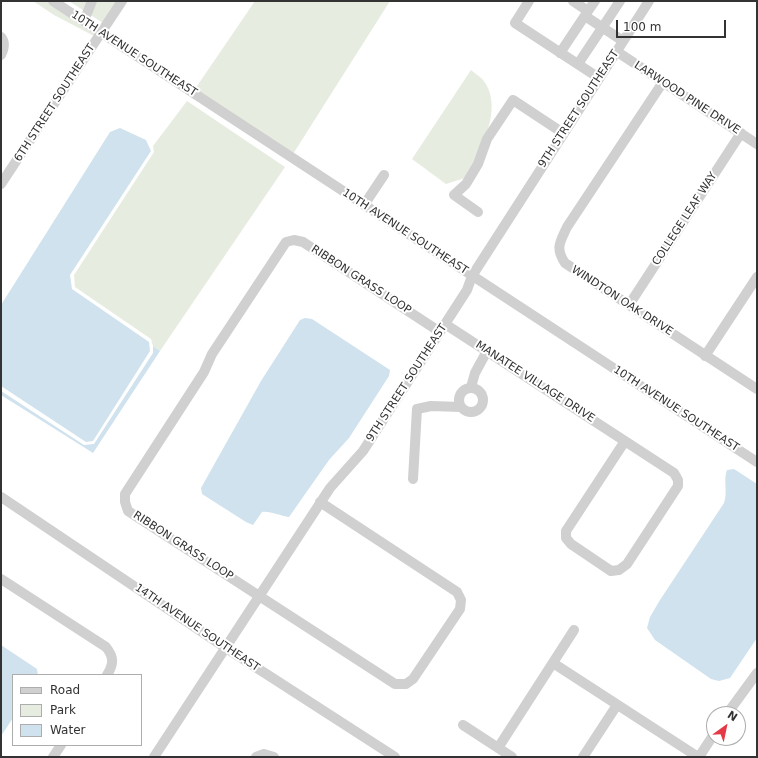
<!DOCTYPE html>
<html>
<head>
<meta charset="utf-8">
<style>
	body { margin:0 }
	#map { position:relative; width:758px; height:758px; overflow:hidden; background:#fff; font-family:"DejaVu Sans",sans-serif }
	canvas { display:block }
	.frame { position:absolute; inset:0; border:2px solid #333; pointer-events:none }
	.legend { position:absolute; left:12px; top:674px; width:130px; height:72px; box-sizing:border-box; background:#fff; border:1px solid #adadad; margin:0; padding:5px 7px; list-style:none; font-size:12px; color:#333 }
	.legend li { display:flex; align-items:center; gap:8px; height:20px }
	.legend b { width:20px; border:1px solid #adadad }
	.north { position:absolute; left:706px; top:706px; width:40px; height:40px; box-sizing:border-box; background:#fff; border:1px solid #adadad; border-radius:50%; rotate:33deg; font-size:11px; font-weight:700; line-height:16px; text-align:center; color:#333 }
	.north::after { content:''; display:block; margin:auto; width:14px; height:18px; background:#e63946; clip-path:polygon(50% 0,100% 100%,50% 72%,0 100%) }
	.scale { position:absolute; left:616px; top:20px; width:110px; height:18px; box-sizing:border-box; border:2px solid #333; border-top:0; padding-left:5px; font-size:12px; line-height:14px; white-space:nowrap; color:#333; -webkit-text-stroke:3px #fff; paint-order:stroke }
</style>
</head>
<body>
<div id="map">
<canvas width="758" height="758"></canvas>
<div class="frame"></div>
<ul class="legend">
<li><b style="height:5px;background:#d0d0d0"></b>Road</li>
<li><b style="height:11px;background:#e6ecdf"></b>Park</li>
<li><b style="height:11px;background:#cfe2ee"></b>Water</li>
</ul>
<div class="north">N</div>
<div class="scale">100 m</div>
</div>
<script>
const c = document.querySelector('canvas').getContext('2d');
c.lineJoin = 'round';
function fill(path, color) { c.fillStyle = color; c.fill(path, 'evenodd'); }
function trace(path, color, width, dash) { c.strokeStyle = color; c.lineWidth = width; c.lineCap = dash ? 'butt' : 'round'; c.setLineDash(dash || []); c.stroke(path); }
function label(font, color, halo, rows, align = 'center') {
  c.font = font + ' "DejaVu Sans",sans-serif'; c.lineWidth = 4; c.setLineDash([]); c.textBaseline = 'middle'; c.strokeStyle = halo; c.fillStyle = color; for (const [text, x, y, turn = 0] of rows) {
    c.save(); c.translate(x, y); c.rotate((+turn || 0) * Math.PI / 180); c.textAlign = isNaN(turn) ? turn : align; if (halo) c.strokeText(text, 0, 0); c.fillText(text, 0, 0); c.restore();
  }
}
fill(new Path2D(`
	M33,1H46L96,34L94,36L54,15Z
	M69,1H118L103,23Z
	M255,1H390L293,154L195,89Z
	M471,70C474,73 480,76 483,80C505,107 480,154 465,178L446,184L412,159Z
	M187,101L285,167L160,351L153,346L151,339L75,287L74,275L154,152L153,146Z`), '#e6ecdf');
fill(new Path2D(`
	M120,128L146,140L151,151L70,275L72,289L149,342L150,351L93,441L86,442L1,386V305L110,132Z
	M305,318L312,319L390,370L389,376L349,438L329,460L289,517C280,516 271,511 262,512L253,525L246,522L202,494L201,488L261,381L300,320Z
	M153,346L160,351L93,453L1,395V391L84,445L94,444L153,353Z
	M734,469L757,484V638L730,678L719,681L711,679L655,640L647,628L650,617L660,600L724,503C728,492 723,480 727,470Z
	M1,645L37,669L38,675H13V718L1,736Z`), '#cfe2ee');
trace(new Path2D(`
	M53,1L757,462
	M529,1L515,23L599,78
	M573,1L588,11L595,1
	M585,16L623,41
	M84,21L92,1
	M1,37C6,43 4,49 1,55
	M616,51L757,144
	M560,53L588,11
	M578,64L620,1
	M663,82L567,227C560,242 555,248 565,263L757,389
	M1,184L122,1
	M364,205L384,175
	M478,212L454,195L466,184L478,164L487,139L513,100L563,133
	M629,305L741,133
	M445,324C521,374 598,423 674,473L678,480V486L627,564L619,570L611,571L571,544L566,538V531L625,441
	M705,356L757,277
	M471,387L475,373L487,351
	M459 400a12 12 0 1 1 24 0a12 12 0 1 1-24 0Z
	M413,479L417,409L431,406L461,407
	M1,497L226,648L395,757
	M320,502L457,592L461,600L460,609L413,679L406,684H395L128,511L125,502V494L204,372L212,354L286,242L294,240L303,242L440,332
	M1,579L106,647C114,657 114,664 107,675
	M553,663L698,757
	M727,714L757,673
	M463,725L512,757
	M498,748L574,630
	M53,757L61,745
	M154,757L330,488L363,451L467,290L472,276L649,1
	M256,757L264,754L274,757
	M583,757L617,705
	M699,757L714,734`), '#d0d0d0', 10);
label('11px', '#333', '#fff', [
	["10TH AVENUE SOUTHEAST",134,54,33],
	["LARWOOD PINE DRIVE",687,98,33],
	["6TH STREET SOUTHEAST",55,103,-57],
	["9TH STREET SOUTHEAST",579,109,-57],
	["COLLEGE LEAF WAY",685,219,-57],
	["10TH AVENUE SOUTHEAST",405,232,33],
	["RIBBON GRASS LOOP",361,280,33],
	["WINDTON OAK DRIVE",622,301,33],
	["MANATEE VILLAGE DRIVE",535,382,33],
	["9TH STREET SOUTHEAST",407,383,-57],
	["10TH AVENUE SOUTHEAST",676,409,33],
	["RIBBON GRASS LOOP",183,546,33],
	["14TH AVENUE SOUTHEAST",197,628,34]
]);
</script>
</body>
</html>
